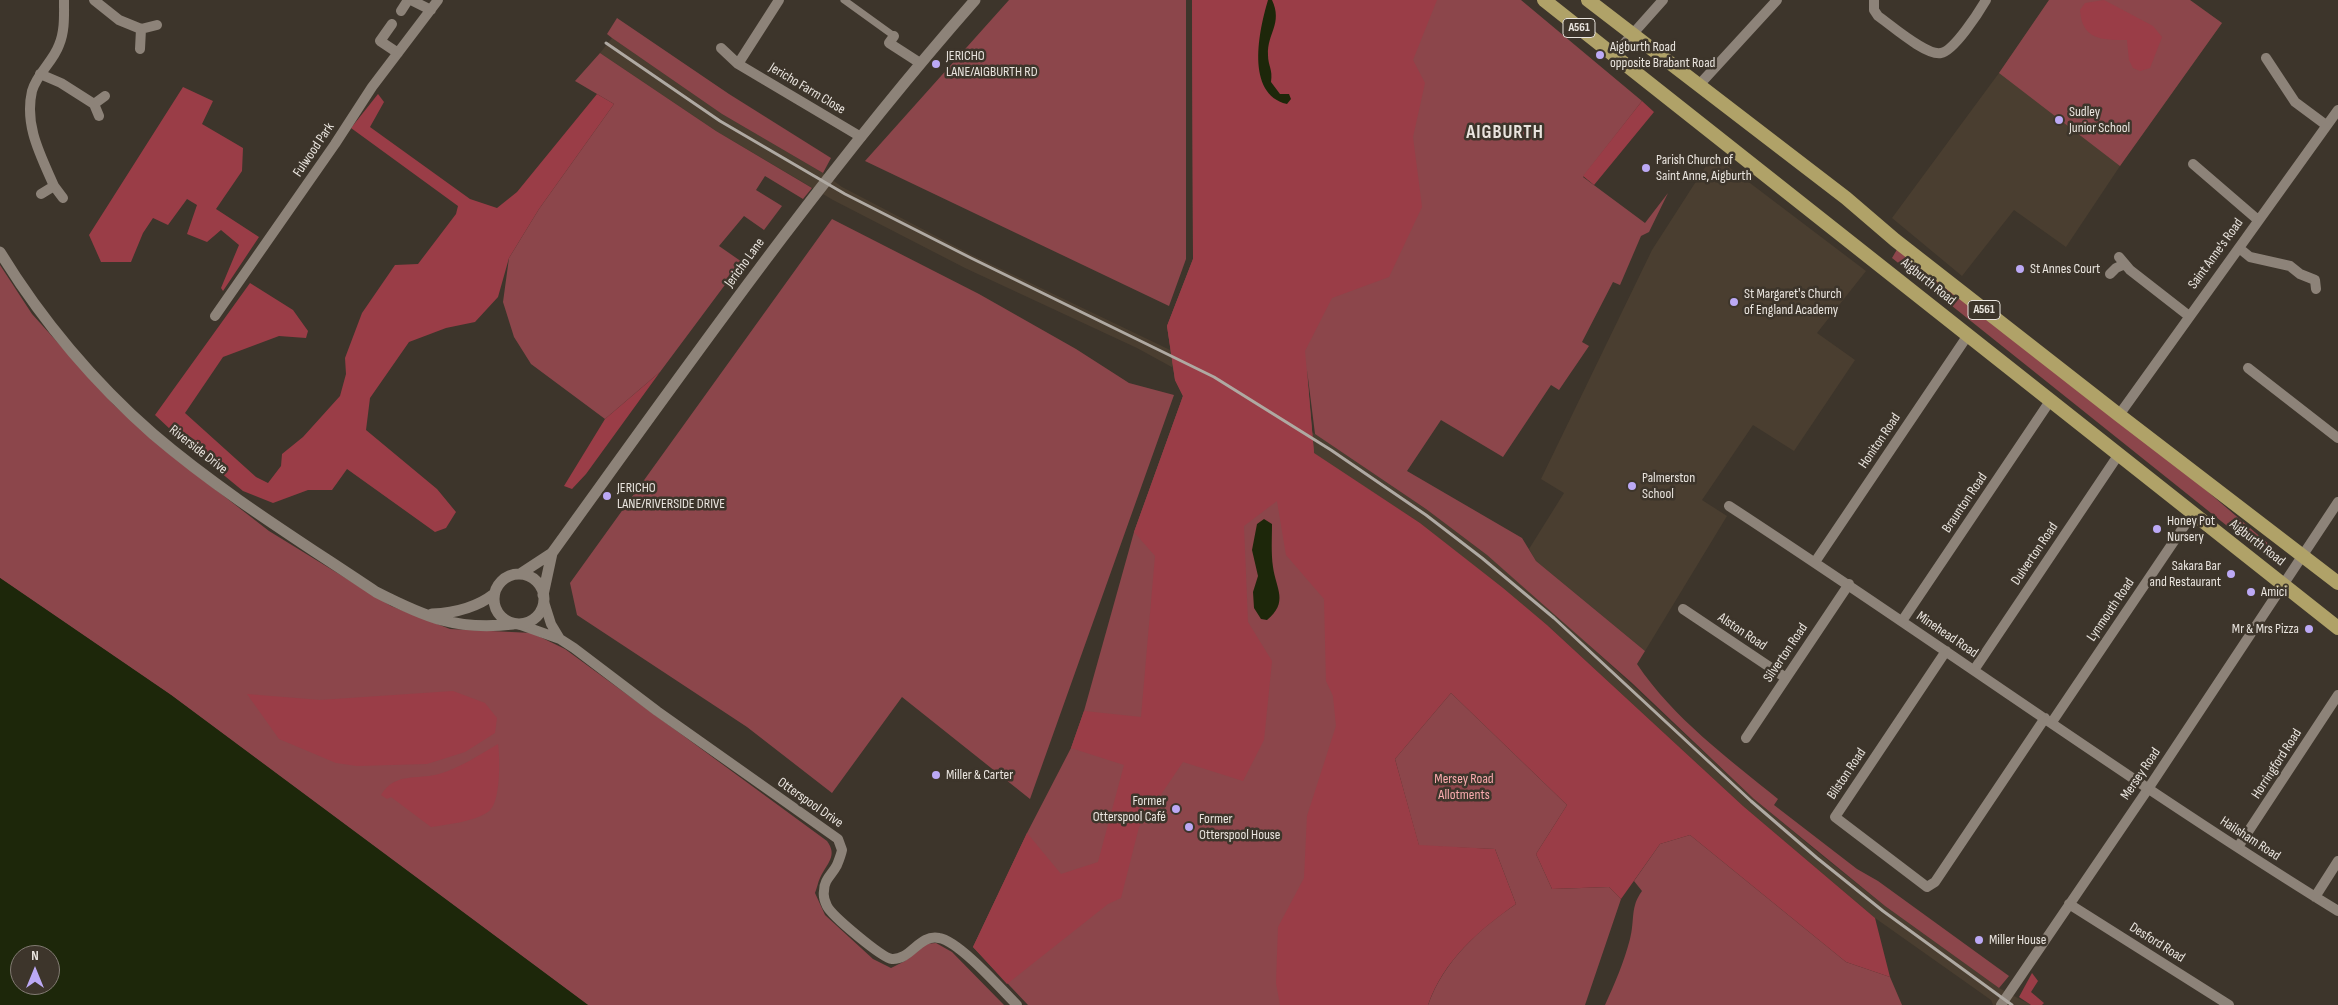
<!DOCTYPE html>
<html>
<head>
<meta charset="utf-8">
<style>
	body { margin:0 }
	#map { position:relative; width:2338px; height:1005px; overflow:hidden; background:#3d352b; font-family:"Sofia Sans Condensed",sans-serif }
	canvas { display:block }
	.north { position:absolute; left:10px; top:945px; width:50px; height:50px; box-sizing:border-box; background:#3d352b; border:1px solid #827b73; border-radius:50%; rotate:0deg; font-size:14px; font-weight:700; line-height:20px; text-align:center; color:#e9e4de }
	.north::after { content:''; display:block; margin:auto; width:18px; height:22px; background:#bca9f5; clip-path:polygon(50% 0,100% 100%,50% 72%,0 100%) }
</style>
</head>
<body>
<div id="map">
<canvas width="2338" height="1005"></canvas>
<div class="north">N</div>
</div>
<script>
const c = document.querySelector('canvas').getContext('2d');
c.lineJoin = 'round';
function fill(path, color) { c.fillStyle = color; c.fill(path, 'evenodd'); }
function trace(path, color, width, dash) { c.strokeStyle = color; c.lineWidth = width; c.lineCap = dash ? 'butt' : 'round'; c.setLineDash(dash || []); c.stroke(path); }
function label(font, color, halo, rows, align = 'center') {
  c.font = font + ' "Sofia Sans Condensed",sans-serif'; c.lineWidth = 5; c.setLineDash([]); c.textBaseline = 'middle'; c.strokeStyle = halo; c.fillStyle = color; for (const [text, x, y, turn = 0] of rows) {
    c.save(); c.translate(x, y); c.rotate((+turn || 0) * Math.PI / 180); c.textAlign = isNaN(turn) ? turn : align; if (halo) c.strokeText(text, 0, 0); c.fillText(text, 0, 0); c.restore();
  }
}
fill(new Path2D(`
	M2049,0H2190L2222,23L2120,166L2066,247L2014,210L1962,276L1892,218L1999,73Z
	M612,38L722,114L823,173L842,187L972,255L1216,372L1315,434L1426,509L1487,555L1557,615L1754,799L1820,854L1885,906L1999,988L2031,1005H1993L1991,1000L1875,918L1743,806L1547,625L1420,523L1221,394L1137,348L965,268L833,200L716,131L600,53Z
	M1713,155L1866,271L1817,333L1855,360L1794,451L1753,425L1702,500L1727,516L1645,651L1536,561L1529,549L1564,493L1541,479L1652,250Z`), '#4a3e30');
fill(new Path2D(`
	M1009,0H1186V259L1169,306L865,161Z
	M1192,0H1521L1642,101L1583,177L1645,223L1668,193L1649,232L1641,236L1620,285L1613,282L1582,342L1589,346L1559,390L1551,385L1503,457L1441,420L1407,471L1522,538L1536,561L1645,651L1637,664C1673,718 1728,758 1778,799L1774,805L1857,869L1878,881L2009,976L1999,988L1885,906L1754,799L1632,683L1487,555L1426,509L1315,434L1307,370L1314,453L1366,630L1343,1005H1028L973,947L1027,833L1071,748L1084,711L1134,532L1183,396L1175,380L1167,326L1193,259Z
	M2049,0H2190L2222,23L2120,166L1999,73Z
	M617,18L729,94L831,158L823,173L722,114L612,38L607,34Z
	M600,53L716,131L812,188L803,199L765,176L756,190L782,206L764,230L744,216L719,246L742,262L660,372L605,419L531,364L514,337L503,302L509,258L539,209L614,104L575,81Z
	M832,219L979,294L1076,349L1129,383L1174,395L1030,799L902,697L832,793L747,727L577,615L570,583Z
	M1899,246L2164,454L2271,546L2270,548L2261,541L2257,547L2271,557L2276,551L2282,561L2270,558L2256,549L1892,258Z
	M0,265L32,314L114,405L167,452L269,531L391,606L450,629L532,633L565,649L827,841C838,856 827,863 820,878C818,882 817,888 815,893L825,915L873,959L891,968L905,961L924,944L936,943L952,952L1004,1005H588L171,695L0,578Z
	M1451,693L1567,805L1536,854L1552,889L1609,887L1621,899L1585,1005H1428C1444,961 1478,930 1516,904L1495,849L1419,846L1395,759Z
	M1690,835L1846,962L1890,977L1902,1005H1605C1615,983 1624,962 1630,939C1635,920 1630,907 1642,891L1634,881L1660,844Z`), '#8c464b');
fill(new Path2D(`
	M1192,0H1437L1413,60L1425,83L1413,137L1422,207L1389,277L1332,298L1305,351L1314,453L1420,523L1503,588L1547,625L1743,806L1875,918L1890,977L1846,962L1690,835L1660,844L1621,899L1609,887L1552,889L1536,854L1567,805L1451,693L1395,759L1419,845L1495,849L1516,904C1478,931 1444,960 1428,1005H1280L1276,983L1278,927L1304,878L1307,816L1336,726L1333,696L1326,681L1324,599L1286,555L1277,501L1244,526L1248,622L1272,661L1264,740L1243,781L1183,762L1139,827L1121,898L1108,904L1007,984L973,947L1027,833L1061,874L1098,862L1124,765L1071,748L1084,711L1141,717L1155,556L1134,532L1183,396L1175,380L1167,326L1193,259Z
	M2104,0L2153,26L2162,37L2150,68L2140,71L2133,68L2129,60L2127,40C2102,40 2082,40 2080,10L2085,3Z
	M183,87L213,101L202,124L243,148L242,171L216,209L259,237L223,291L221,288L239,245L221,230L207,242L187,234L197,205L187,199L168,225L153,218L143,233L131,262H101L89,235Z
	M378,94L384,102L370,127L470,199L497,208L517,192L597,94L614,104L539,209L509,258L498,297L475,322L446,328L409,342L370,398L366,430L437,489L456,512L446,528L435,532L347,469L332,490H308L273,503L243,491L186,444L155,415L250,283L293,310L308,331L306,338L279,336L223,357L185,413L256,477L268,483L281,466L282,454L303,437L340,396L346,374L345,358L362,313L395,265L418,264L456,214L458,206L351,128Z
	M1642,101L1654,112L1594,185L1583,176Z
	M660,372L586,474L572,489L564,486L605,419Z
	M453,691L485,703L497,718L495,733L465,752L427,764L357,766L336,763L279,739L247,694L320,700Z
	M498,744C500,758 501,804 488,812C472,822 450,824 431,827L391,797L387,799L381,795C395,772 417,780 439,774C460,768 479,755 498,744Z
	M2032,973L2038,981L2031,992L2044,1003L2042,1005H2031L2019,997Z`), '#9a3d47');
fill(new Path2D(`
	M1268,0H1272C1283,24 1267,33 1268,55C1268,66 1273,69 1271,82L1280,94H1289L1291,99L1287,104C1245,94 1259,30 1268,0Z
	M1264,519L1272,524C1272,538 1271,553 1273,567C1276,589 1289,602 1267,620L1261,619L1254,608L1253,592L1258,576L1252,550L1257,524Z
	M0,578L171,695L588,1005H0ZM20,955H50V985H20Z`), '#1d270a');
trace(new Path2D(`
	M844,0L894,36`), '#8d8379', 7);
trace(new Path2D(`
	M94,0L119,20L141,29L157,25
	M411,0L431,10
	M1874,0V10L1878,16C1891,25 1926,56 1941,53C1954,51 1979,12 1986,0
	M401,11L408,0
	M392,24L380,41L398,53
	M894,36L889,43L920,63
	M721,48L738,64L861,137
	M140,49L141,29
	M1613,56L1663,0
	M2266,58L2295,102L2326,125
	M738,64L779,0
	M40,74L61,83L94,104L105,96
	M1699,85L1777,0
	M94,104L99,116
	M2193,164L2258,220
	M54,186C41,156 24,126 32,91C37,73 53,62 59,45C65,31 64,15 64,0
	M41,194L54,186L63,198
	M2239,248L2250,257L2290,266L2300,274L2315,280L2316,289
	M2119,257L2130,270L2189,316
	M2110,274L2116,268L2125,264
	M215,316L335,144L372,87L438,0
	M2248,368L2338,438
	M2119,415L2338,110
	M1729,506C1933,639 2131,783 2338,911
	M1815,562L1968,335
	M544,602L551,624L560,639
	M1683,609L1786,678
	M1902,621L2050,401
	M518,624L560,639L574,648L657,711L838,839L842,850C841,855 839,860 837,865C832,875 824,879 824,891C823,896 825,902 827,906C832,916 882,958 892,959C911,960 919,934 939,938C959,941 1001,989 1017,1005
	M1946,651L1835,817L1927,887L1935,882L2045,718
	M1974,670L2119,454
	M2052,722L2193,513
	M1746,738L1849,584
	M2238,847L2338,695
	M2315,897L2338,861
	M2069,904L2229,1005
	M2001,1005L2148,789L2338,502`), '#8d8379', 10);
trace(new Path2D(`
	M0,252C41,319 94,382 153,434C222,493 300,541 376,592C425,617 457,631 513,624
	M494 599a25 25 0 1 1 50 0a25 25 0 1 1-50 0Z
	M520,574L552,553C688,365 822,174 975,0
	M543,595L552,553
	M432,614C454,613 476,608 494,594`), '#8d8379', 11);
trace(new Path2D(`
	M1544,0L2338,628
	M1588,0L1846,198L1895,240L2119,415L2338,583`), '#b0a268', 14);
trace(new Path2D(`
	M606,43L720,121L845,194L971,258L1214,377L1331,450L1426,515L1482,558L1554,618L1751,801L1817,858L1883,911L2012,1005`), '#afa9a2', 3);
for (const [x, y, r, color] of [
	[1600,55,5,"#bca9f5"],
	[936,64,5,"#bca9f5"],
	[2059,120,5,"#bca9f5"],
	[1646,168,5,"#bca9f5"],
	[2020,269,5,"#bca9f5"],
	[1734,302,5,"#bca9f5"],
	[1632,486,5,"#bca9f5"],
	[607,496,5,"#bca9f5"],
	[2157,529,5,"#bca9f5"],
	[2231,574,5,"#bca9f5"],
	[2251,592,5,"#bca9f5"],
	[2309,629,5,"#bca9f5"],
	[936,775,5,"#bca9f5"],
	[1176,809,5,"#bca9f5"],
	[1189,827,5,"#bca9f5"],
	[1979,940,5,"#bca9f5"]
]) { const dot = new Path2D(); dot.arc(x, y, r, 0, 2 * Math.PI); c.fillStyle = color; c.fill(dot); trace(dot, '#3d352b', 2); }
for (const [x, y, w] of [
	[1579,28,32],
	[1984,310,32]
]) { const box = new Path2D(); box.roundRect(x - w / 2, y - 9.5, w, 19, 4); c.fillStyle = '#3d352b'; c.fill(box); trace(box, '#e9e4de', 1); }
label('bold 12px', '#e9e4de', null, [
	["A561",1579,28],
	["A561",1984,310]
]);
label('14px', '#e9e4de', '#3d352b', [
	["Aigburth Road",1610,47],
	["opposite Brabant Road",1610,63],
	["JERICHO",946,56],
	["LANE/AIGBURTH RD",946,72],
	["Sudley",2069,112],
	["Junior School",2069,128],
	["Parish Church of",1656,160],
	["Saint Anne, Aigburth",1656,176],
	["St Annes Court",2030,269],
	["St Margaret's Church",1744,294],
	["of England Academy",1744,310],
	["Palmerston",1642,478],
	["School",1642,494],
	["JERICHO",617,488],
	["LANE/RIVERSIDE DRIVE",617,504],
	["Honey Pot",2167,521],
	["Nursery",2167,537],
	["Sakara Bar",2221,566,"right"],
	["and Restaurant",2221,582,"right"],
	["Amici",2261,592],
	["Mr & Mrs Pizza",2299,629,"right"],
	["Miller & Carter",946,775],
	["Former",1166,801,"right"],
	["Otterspool Café",1166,817,"right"],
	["Former",1199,819],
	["Otterspool House",1199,835],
	["Miller House",1989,940]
], 'left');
label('14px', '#e9e4de', '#3d352b', [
	["Jericho Farm Close",807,89,31],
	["Fulwood Park",314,150,-56],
	["Saint Anne's Road",2216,254,-54],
	["Jericho Lane",745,263,-54],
	["Aigburth Road",1928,282,39],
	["Honiton Road",1880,441,-56],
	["Riverside Drive",198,450,38],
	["Braunton Road",1965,503,-56],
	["Aigburth Road",2257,543,38],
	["Dulverton Road",2035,554,-56],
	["Lynmouth Road",2111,610,-56],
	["Alston Road",1742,632,34],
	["Minehead Road",1947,635,34],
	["Silverton Road",1786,653,-56],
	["Horringford Road",2277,764,-57],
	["Bilston Road",1847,774,-56],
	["Mersey Road",2141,774,-56],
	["Otterspool Drive",810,803,35],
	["Hailsham Road",2250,839,33],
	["Desford Road",2157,943,32]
]);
label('14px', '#f9abae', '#3d352b', [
	["Mersey Road",1464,779],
	["Allotments",1464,795]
]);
c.letterSpacing = '1px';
label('bold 19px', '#e9e4de', '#3d352b', [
	["AIGBURTH",1505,133]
]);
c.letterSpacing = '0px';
</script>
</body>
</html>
